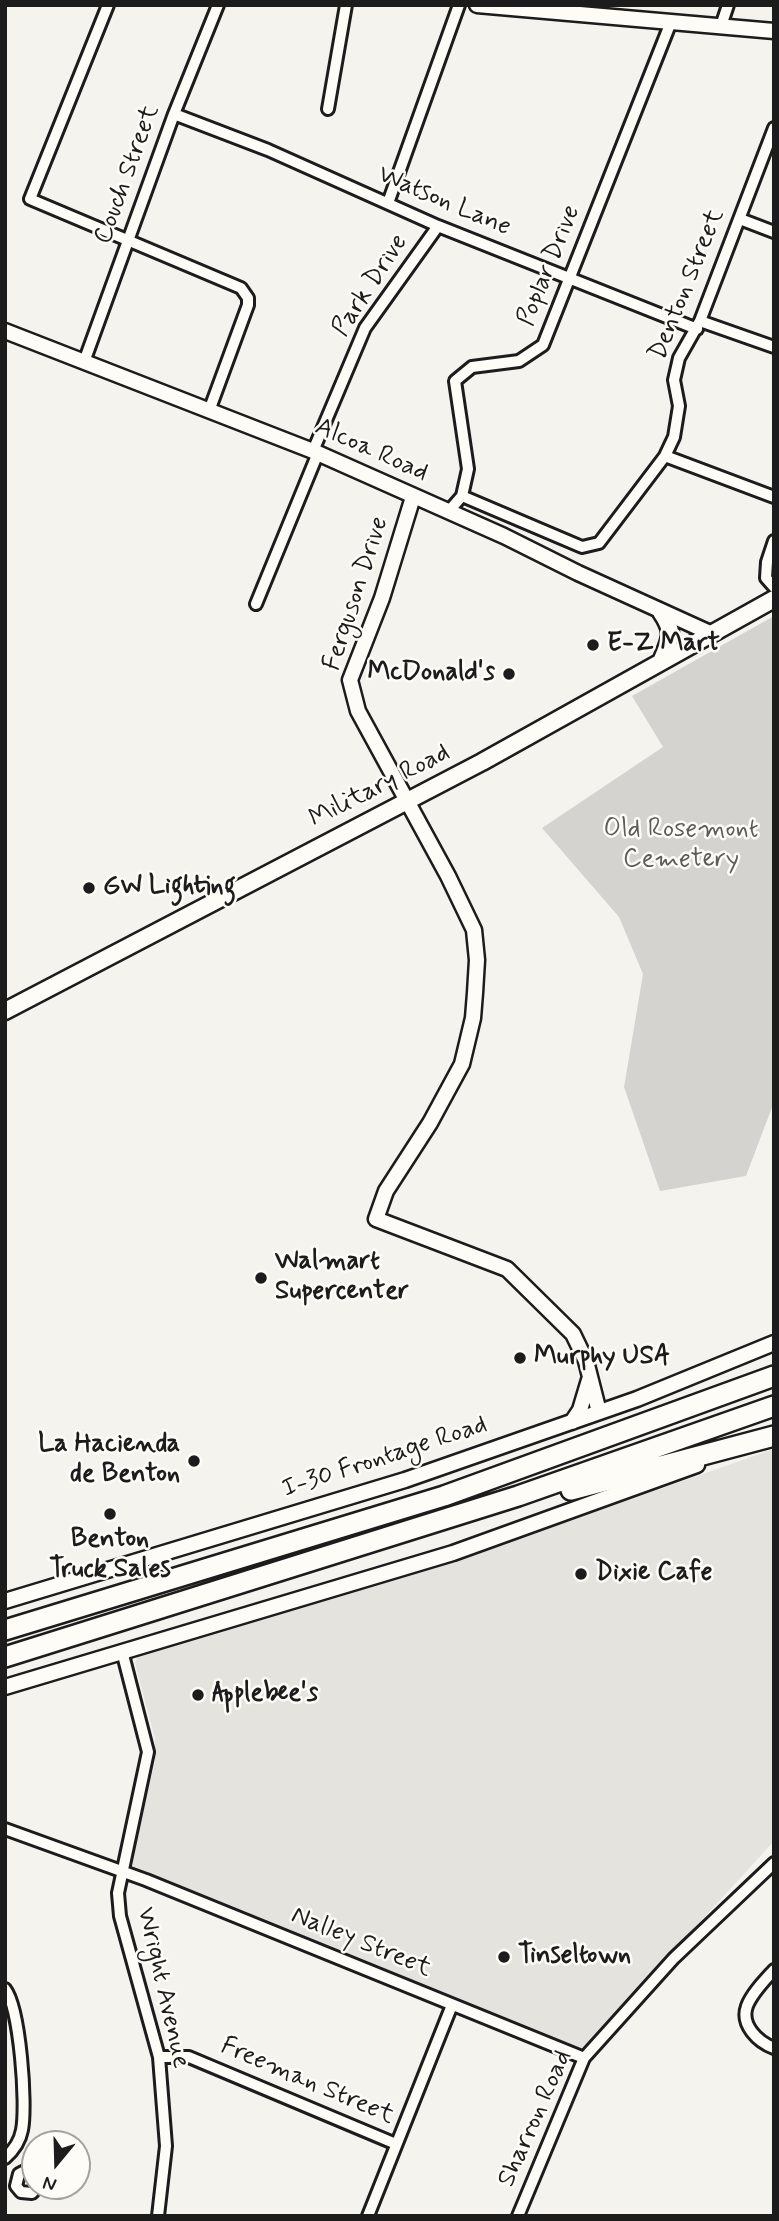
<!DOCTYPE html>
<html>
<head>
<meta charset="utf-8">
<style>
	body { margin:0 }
	#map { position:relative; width:779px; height:2221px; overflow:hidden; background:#f4f3ee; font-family:Mynerve,sans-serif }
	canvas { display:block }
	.frame { position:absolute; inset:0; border:7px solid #1c1c1c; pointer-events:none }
	.north { position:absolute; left:21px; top:2130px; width:70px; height:70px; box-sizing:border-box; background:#fdfcf7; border:2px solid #a3a29f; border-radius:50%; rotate:199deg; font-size:19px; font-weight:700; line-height:28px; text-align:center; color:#1c1c1c }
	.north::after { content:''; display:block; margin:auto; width:24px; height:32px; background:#1c1c1c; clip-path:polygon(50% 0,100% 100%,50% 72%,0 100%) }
</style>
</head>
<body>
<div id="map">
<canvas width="779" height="2221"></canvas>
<div class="frame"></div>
<div class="north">N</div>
</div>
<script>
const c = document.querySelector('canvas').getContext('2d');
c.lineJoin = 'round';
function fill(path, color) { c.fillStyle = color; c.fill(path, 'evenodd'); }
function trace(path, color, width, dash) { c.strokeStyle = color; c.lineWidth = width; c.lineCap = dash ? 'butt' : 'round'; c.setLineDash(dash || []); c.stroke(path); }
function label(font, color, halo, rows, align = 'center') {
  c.font = font + ' Mynerve,sans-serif'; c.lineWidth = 5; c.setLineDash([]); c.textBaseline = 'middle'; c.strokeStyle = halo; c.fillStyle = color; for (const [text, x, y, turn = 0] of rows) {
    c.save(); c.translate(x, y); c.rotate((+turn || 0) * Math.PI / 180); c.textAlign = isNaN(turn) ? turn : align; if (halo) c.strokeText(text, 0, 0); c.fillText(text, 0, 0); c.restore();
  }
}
fill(new Path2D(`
	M774,1449V1841L587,2046L579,2048L133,1869L129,1862L155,1762V1739L135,1663L138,1656L438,1567Z`), '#e4e3de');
fill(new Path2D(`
	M774,616V1102L746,1176L660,1191L624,1087L643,974L619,917L542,828L663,747L632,696Z`), '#d4d3cf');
const street = new Path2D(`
	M108,5L30,199L241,288L248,298V305L209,411
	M721,26L728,5
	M328,109L346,5
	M174,114L268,150L438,226L697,329
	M388,203L459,5
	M740,219L774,232
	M700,321L774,347
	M84,362L174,114L218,5
	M313,451L365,328L438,226
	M665,456L774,497
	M462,496L582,547L599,543L665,456L674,437L679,406L674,380L679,358L700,321L774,128
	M448,512L462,496L468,469L455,381L472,367L519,361L543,345L671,22
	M774,541L767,562L766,578L774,587
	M256,604L318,453
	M122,1651L148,1752L118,1893L120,1916L159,2057L166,2146L158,2216
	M5,1829L146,1880L584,2058
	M774,1970C765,1980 752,1993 747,2006C740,2025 758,2042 774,2048
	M5,1989C20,2008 27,2105 22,2130C20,2141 13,2151 5,2158
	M159,2057H189L396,2144
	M19,2174L16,2186L21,2192L32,2193L38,2186
	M19,2174L25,2171L35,2174
	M368,2216L452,2005
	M518,2216L584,2058L674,1958L774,1863`);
const secondary = new Path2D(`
	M477,5L774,31
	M5,331L313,451L504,536L578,573L710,633
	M413,497L382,598L350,680L358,711L448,876L474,930L477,960L475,993L473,1018L462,1064L430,1123L386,1191L376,1219L507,1269L573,1334L586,1361L599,1412
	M572,1422L580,1410L589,1380
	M5,1601L405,1480L637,1399L774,1343
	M5,1687L453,1553L697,1465`);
const primary = new Path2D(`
	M661,662C670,639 676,634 661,612
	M5,1011L482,762L774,599`);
const highway = new Path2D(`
	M571,1490L774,1436
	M5,1630L444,1496L774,1376
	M5,1657L518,1496L774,1406`);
trace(street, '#1c1c1c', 16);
trace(secondary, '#1c1c1c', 19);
trace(primary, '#1c1c1c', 21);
trace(highway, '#1c1c1c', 24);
trace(street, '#fdfcf7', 10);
trace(secondary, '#fdfcf7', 14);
trace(primary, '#fdfcf7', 16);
trace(highway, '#fdfcf7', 19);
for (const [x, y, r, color] of [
	[593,645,7,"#1c1c1c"],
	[509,674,7,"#1c1c1c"],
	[89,888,7,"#1c1c1c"],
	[261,1278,7,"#1c1c1c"],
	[520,1358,7,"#1c1c1c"],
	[194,1461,7,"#1c1c1c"],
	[110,1514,7,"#1c1c1c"],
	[581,1574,7,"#1c1c1c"],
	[198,1695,7,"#1c1c1c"],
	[504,1957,7,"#1c1c1c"]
]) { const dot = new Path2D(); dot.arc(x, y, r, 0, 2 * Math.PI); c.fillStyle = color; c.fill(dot); trace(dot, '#fdfcf7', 2.5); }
label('26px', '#1c1c1c', '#fdfcf7', [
	["Couch Street",128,175,-70],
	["Watson Lane",444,202,23],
	["Poplar Drive",550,266,-68],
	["Denton Street",688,285,-68],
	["Park Drive",371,286,-57],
	["Alcoa Road",371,451,24],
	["Ferguson Drive",357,594,-72],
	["Military Road",380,787,-27],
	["I-30 Frontage Road",385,1458,-18],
	["Nalley Street",361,1943,22],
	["Wright Avenue",162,1988,77],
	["Freeman Street",307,2082,23],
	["Sharron Road",536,2119,-66]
]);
label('bold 26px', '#1c1c1c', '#fdfcf7', [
	["E-Z Mart",607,645],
	["McDonald's",495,674,"right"],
	["GW Lighting",103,888],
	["Walmart",275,1263],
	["Supercenter",275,1293],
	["Murphy USA",534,1358],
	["La Hacienda",180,1446,"right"],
	["de Benton",180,1476,"right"],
	["Benton",110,1541,"center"],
	["Truck Sales",110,1571,"center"],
	["Dixie Cafe",595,1574],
	["Applebee's",212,1695],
	["Tinseltown",518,1957]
], 'left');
label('26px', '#5c5c5b', '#fdfcf7', [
	["Old Rosemont",681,831],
	["Cemetery",681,861]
]);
</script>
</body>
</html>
